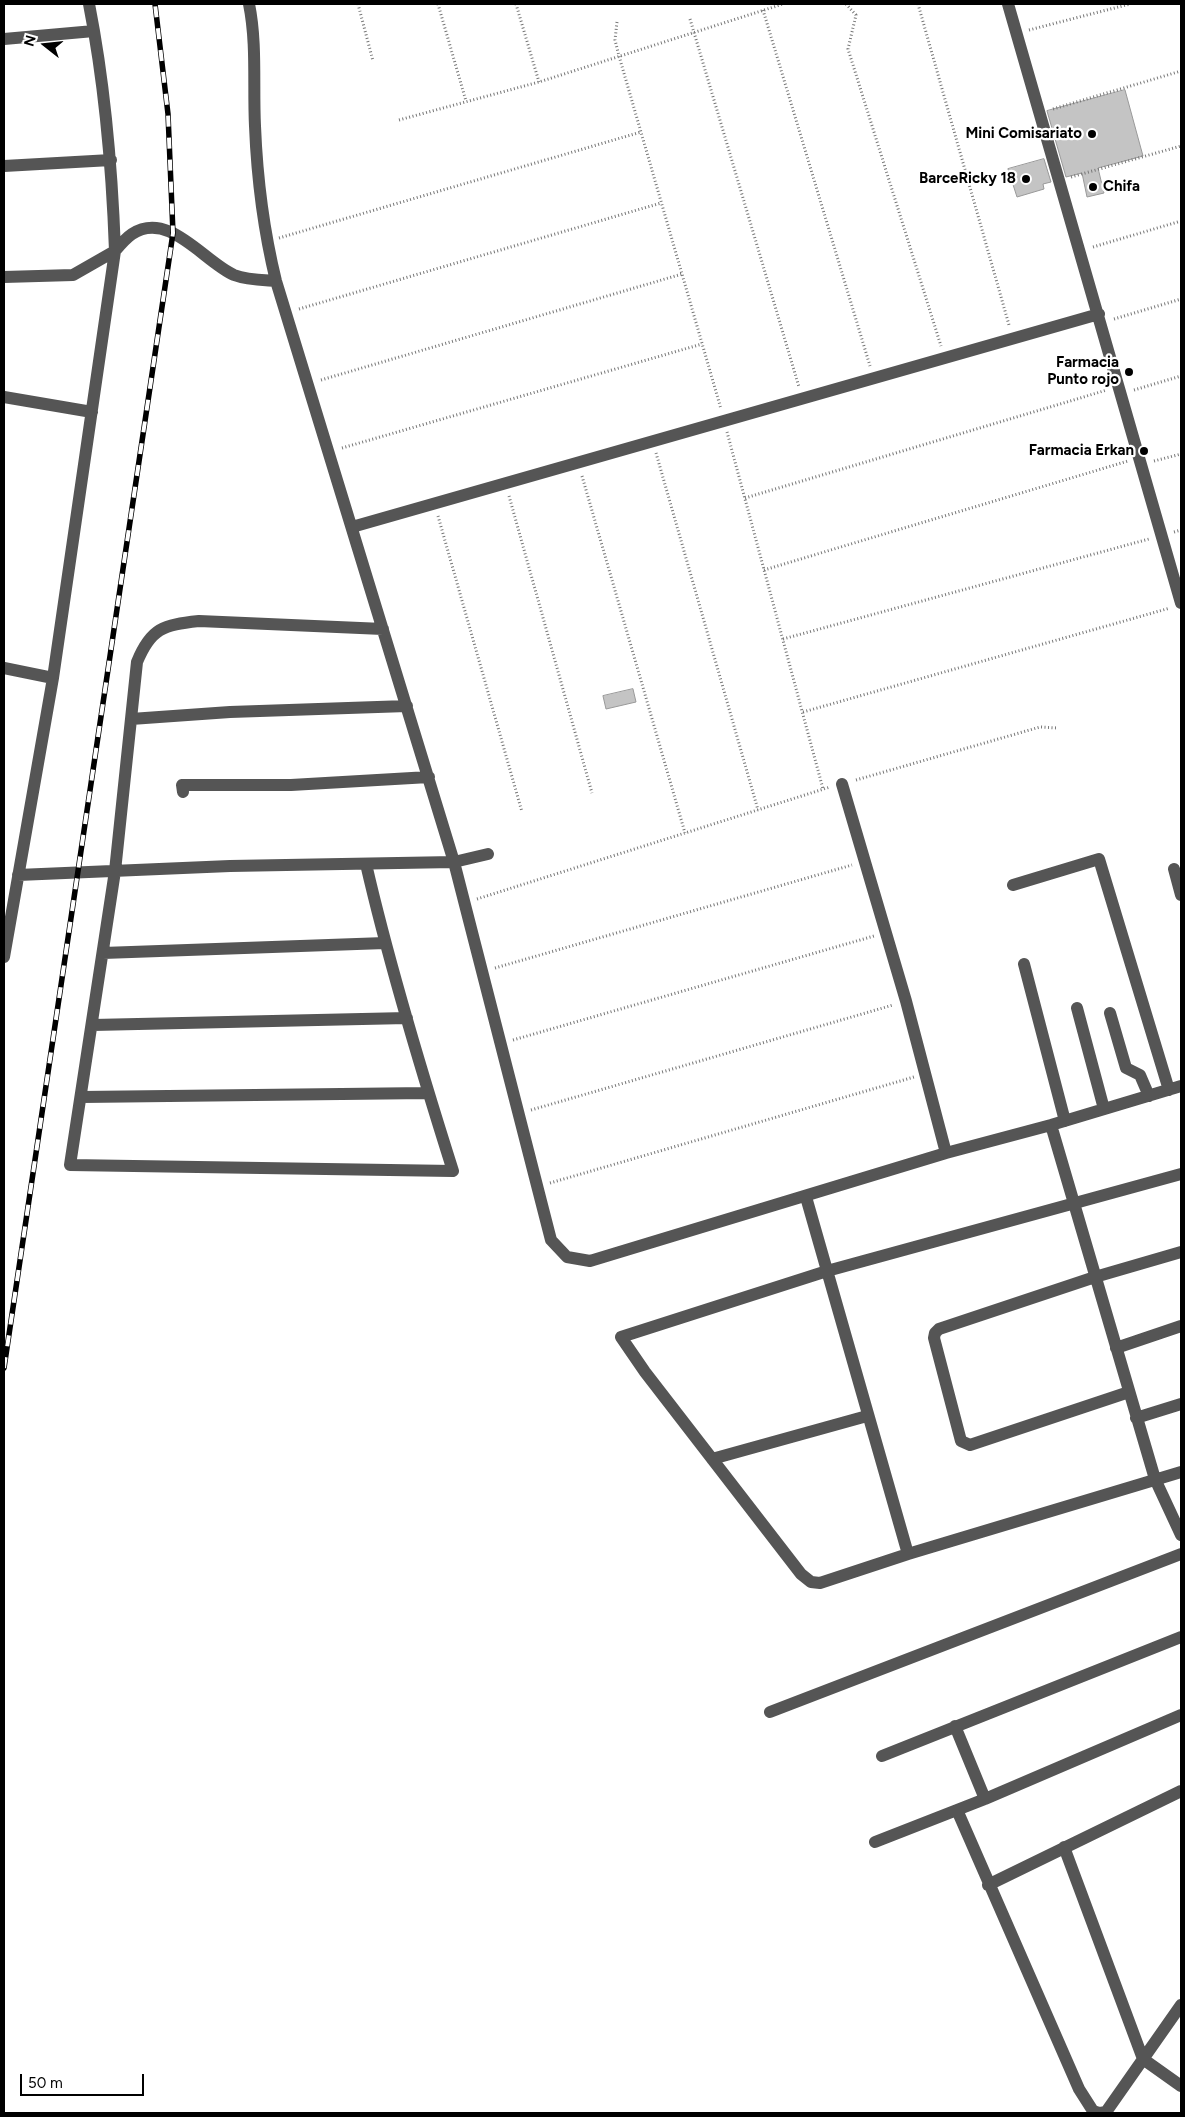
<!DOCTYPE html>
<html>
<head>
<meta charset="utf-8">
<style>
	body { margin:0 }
	#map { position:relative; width:1185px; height:2117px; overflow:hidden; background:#fff; font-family:Figtree,sans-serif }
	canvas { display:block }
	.frame { position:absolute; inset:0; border:5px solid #000; pointer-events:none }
	.north { position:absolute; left:20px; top:20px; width:50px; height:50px; -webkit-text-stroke:4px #fff; paint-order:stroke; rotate:286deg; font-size:14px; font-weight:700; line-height:20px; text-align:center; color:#000 }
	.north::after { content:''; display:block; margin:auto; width:18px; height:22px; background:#000; clip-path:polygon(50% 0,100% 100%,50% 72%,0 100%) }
	.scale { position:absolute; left:20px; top:2074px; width:124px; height:22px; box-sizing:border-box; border:2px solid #000; border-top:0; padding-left:6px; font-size:15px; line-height:18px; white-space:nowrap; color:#000; -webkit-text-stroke:4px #fff; paint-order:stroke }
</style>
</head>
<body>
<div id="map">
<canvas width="1185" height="2117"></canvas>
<div class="frame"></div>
<div class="north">N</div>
<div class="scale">50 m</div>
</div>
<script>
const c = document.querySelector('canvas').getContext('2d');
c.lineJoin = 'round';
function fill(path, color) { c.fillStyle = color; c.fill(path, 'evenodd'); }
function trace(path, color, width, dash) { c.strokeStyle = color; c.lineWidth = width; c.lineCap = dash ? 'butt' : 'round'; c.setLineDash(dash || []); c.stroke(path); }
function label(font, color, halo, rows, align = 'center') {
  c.font = font + ' Figtree,sans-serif'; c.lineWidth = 4.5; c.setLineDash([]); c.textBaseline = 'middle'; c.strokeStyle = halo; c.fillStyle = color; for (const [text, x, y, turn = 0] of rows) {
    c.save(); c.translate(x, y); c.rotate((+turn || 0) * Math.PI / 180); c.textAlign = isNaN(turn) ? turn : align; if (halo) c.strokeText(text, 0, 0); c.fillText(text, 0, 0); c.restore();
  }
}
const building = new Path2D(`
	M1125,90L1143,156L1098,168L1104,193L1087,197L1082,173L1066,177L1047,111Z
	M1044,159L1051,182L1043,184L1044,189L1017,197L1008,169Z
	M633,689L636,702L606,709L603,696Z`);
fill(building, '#c4c4c4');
trace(building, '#999', 1);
trace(new Path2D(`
	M358,4L373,61
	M438,4L466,101
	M516,4L539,82
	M846,4L856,15L848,49L941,346
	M918,4L1009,325
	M763,10L870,366
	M690,19L799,387
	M617,22L615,40L619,56L721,409
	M1029,30L1130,4
	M1053,109L1181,71
	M399,120L539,82L783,4
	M1071,177L1181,146
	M279,238L641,132
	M1093,247L1181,221
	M299,309L661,203
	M1114,319L1181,299
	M321,380L682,274
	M1134,390L1181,376
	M727,432L823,789
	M342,448L702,344
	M656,453L758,810
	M1154,461L1181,454
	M582,476L685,833
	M509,496L592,793
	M745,498L1107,390
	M438,516L522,812
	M1174,532L1181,530
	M764,570L1128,461
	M783,639L1149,539
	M803,712L1170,608
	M856,780L1040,727L1058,728
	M477,899L830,787
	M495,968L852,865
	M513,1040L874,936
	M531,1110L893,1005
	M550,1183L914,1077`), '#777', 3, [1, 2.5]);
trace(new Path2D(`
	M249,4C257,43 253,86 255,126C257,176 264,232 276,281L454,862L551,1240L567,1257L590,1261L946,1153L1051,1125L1181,1086
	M1008,4L1181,603
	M4,39L94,31
	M4,166L111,160
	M4,277L73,275L115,251C112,168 105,85 89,4
	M4,397L92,412
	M352,527L1099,314
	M4,668L53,678
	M131,719L230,712L407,706
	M842,784L906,1001L946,1153
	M183,792L182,785H291L429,777
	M366,864C390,968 421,1070 453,1171L70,1165L115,871L137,662C151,628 163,625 199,621L383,629
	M1174,869L1181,895
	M18,875L230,866L454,862L488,854
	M1013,885L1099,859L1169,1090
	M103,953L385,943
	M4,957L53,678L115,251C120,245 126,238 132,234C169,210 204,262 234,275C247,280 262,280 276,281
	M1024,964L1065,1121
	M1077,1008L1104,1109
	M1110,1013L1126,1068L1140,1075L1149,1096
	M93,1025L407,1018
	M82,1097L428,1093
	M1051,1125L1155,1479L1181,1535
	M1181,1174L827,1271L621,1337L645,1372L801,1574L811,1582L820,1583L908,1554L1181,1472
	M806,1197L908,1554
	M1116,1348L1181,1326
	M1129,1392L970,1445L961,1441L934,1338L935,1333L939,1329L1095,1277L1181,1252
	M1136,1418L1181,1404
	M712,1459L867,1416
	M770,1712L1181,1554
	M955,1726L985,1799
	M882,1756L1181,1637
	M957,1810L1079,2089L1093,2111L1099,2113
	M875,1842L985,1799L1181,1715
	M1064,1847L1143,2059L1181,2086
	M988,1885L1181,1791
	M1100,2113L1106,2112L1181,2005`), '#555', 12);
const rail = new Path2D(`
	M4,1368L173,233L168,114L155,4`);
trace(rail, '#000', 5.5);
trace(rail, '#fff', 4, [11]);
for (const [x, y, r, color] of [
	[1092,134,5,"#000"],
	[1026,179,5,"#000"],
	[1093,187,5,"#000"],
	[1129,372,5,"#000"],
	[1144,451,5,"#000"]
]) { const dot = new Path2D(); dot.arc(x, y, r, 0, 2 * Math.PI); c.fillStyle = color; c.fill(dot); trace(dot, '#fff', 2); }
label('bold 15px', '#000', '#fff', [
	["Mini Comisariato",1082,134],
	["BarceRicky 18",1016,179],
	["Chifa",1103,187,"left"],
	["Farmacia",1119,363],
	["Punto rojo",1119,380],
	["Farmacia Erkan",1134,451]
], 'right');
</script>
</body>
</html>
